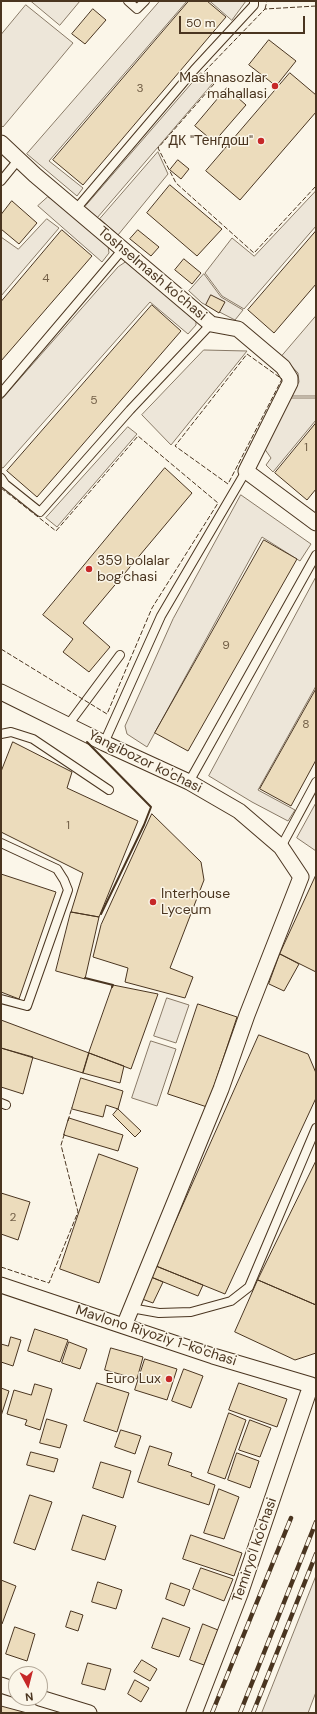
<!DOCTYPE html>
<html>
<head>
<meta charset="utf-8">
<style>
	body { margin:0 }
	#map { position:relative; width:317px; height:1714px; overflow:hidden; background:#fbf6e9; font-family:"DM Sans",sans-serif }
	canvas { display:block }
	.frame { position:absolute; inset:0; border:2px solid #4a3520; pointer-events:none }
	.north { position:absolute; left:8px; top:1666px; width:40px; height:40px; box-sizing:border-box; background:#fbf6e9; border:1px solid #b4a999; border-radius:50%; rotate:173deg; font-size:11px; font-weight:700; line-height:16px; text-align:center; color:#4a3520 }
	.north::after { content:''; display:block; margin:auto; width:14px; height:18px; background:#c62828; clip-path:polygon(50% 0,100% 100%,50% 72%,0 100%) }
	.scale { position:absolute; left:179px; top:16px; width:126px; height:18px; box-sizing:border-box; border:2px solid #4a3520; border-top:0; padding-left:5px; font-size:12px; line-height:14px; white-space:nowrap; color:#4a3520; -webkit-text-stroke:3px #fbf6e9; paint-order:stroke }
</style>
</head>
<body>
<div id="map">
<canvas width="317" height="1714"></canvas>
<div class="frame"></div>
<div class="north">N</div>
<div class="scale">50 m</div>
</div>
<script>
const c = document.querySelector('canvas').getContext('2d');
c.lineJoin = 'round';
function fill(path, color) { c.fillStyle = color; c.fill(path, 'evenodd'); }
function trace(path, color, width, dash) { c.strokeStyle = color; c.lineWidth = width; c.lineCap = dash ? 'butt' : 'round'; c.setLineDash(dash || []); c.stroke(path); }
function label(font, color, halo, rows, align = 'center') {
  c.font = font + ' "DM Sans",sans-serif'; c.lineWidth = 3; c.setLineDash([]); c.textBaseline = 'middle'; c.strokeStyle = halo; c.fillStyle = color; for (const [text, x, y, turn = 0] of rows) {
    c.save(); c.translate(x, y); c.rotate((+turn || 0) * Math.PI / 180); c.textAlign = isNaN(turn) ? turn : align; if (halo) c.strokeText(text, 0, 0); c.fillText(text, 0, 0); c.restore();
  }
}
const green = new Path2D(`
	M31,1H80L60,25Z
	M160,1H187L49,161L83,188L77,196L27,154Z
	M210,1H246L232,20Z
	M26,5L73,43L3,127L1,125V35Z
	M201,73L213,83L97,218L85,207Z
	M158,152L168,174L118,235L100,219Z
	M316,191V226L244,309L222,296L205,273L232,238L254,256Z
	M48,197L55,201L108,246L109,253L102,262L38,206Z
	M47,219L59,228L1,296V237L18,249Z
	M126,262L196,321V325L188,334L150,302L3,468L1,467V400L118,267Z
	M204,274L221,297L243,310L235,320L202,303L189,291Z
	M316,316V396H290L299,382L298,373L282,356Z
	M204,350L247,351L171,445L142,415Z
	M289,398H316V420L273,472L266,465L271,458L264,448Z
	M128,427L137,434L57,527L46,518Z
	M241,495L311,544L300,561L262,537L147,747L127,734L125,726L173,619Z
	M316,577V686L258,790L295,810L288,821L252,802L209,776Z
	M316,803V851L297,838Z
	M167,998L189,1005L176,1043L154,1036Z
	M151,1041L176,1049L157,1106L132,1098Z
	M316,1576V1692L308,1713H262Z`);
fill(green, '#ede6d9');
trace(green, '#887966', 1);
const building = new Path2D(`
	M189,1H207L226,17L83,185L53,160Z
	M93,9L106,20L85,44L72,34Z
	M269,40L296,61L276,86L249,65Z
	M290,73L316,95V112L240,200L206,171Z
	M227,88L246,105L214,142L195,126Z
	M178,160L189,169L181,179L170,170Z
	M170,185L222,229L197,256L147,213Z
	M12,201L37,223L19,244L1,229V215Z
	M62,230L92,256L1,361V302Z
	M138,230L159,247L151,256L130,239Z
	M316,231V284L274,333L248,310Z
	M184,259L201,273L192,284L175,270Z
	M211,295L225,302L219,313L206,305Z
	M152,305L181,331L37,497L7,471Z
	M316,423V489L307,500L275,473Z
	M165,468L192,493L83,623L110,647L89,672L63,652L73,639L43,615Z
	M264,540L297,559L188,751L155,733Z
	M316,689V760L291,806L260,789Z
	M13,742L72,772L67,788L138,821L99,917L71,912L83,873L1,832V772Z
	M152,814L201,862L204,880L170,968L193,977L185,998L125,982L128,968L93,957L101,925Z
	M1,874L56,892L19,999L1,992Z
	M316,875V972L280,954Z
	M71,912L99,917L85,979L56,971Z
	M280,954L299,964L284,991L269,984Z
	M113,985L158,994L131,1069L89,1053Z
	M198,1004L237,1017L207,1107L168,1094Z
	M1,1020L89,1053L83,1073L1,1048Z
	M259,1035L308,1054L316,1073V1098L225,1294L156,1266Z
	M1,1048L33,1057L23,1094L1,1087Z
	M89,1053L124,1066L120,1083L83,1073Z
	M81,1078L123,1091L118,1109L106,1105L103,1117L72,1109Z
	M118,1109L141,1131L135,1137L113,1115Z
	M69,1118L123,1135L118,1151L64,1135Z
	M99,1154L138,1168L99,1283L60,1269Z
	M316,1161V1305L258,1280Z
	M1,1193L30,1202L18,1240L1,1234Z
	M156,1266L203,1285L198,1296L151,1277Z
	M151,1277L163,1282L153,1303L142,1299Z
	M258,1280L316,1305V1353L295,1360L235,1332Z
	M35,1329L68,1340L60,1362L28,1351Z
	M11,1337L21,1340L13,1366L1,1362V1344L8,1346Z
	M69,1342L87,1349L80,1369L62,1363Z
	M111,1348L143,1357L137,1379L105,1370Z
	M145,1359L177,1369L167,1400L135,1390Z
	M184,1369L203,1376L191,1408L172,1401Z
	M97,1383L129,1393L117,1432L84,1421Z
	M239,1383L287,1399L277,1427L229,1410Z
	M35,1384L52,1389L40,1430L25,1425L27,1420L7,1414L14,1390L31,1395Z
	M1,1388L9,1391L1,1416Z
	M229,1413L246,1420L225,1479L208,1473Z
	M47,1419L67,1425L60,1448L40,1443Z
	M250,1420L271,1428L260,1457L239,1450Z
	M121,1430L141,1436L135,1454L115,1447Z
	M150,1446L172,1453L168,1465L192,1473L191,1476L215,1485L209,1505L138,1482Z
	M31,1452L58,1459L54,1472L27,1465Z
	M237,1453L259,1461L250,1488L228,1480Z
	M101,1462L131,1471L123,1498L93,1488Z
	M219,1489L239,1497L224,1539L204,1533Z
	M30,1495L52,1502L35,1550L14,1543Z
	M83,1515L116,1526L105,1560L72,1550Z
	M191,1535L242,1553L234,1576L183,1559Z
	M201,1568L233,1579L224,1601L193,1589Z
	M1,1580L16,1586L2,1624L1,1623Z
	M98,1582L122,1590L116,1609L92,1602Z
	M171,1583L190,1590L184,1606L166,1599Z
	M71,1611L83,1615L78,1631L66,1627Z
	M163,1618L190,1628L179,1657L152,1648Z
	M203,1624L218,1630L204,1665L190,1660Z
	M15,1627L35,1634L27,1661L6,1654Z
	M142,1660L157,1669L150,1681L134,1672Z
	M88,1663L111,1669L105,1690L82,1684Z
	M135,1680L149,1688L141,1702L128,1694Z
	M1,1706L27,1713H1Z`);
fill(building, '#ecdcbc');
trace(building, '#4a3520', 1);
const service = new Path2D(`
	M128,1L137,9L145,1
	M1,181L19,159
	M76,209L194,70L254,5V1
	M1,393L123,249
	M1,478L5,484L40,512L130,410L211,324
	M68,725L120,655
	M1,734L11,732L33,739L109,790
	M104,743L161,616L246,471
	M189,782L316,555
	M1,843L57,869L64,880L68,890L27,1006L1,999
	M281,847L316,782
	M1,1103L6,1105
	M131,1308L159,1313L191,1312L231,1301L249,1287L316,1128`);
const minor = new Path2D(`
	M1,143L35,175L211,324L238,329L283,367L290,378V383L246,471L316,523
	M1,692L104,743L189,782L239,811L281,847L301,877L247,1015L221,1089L124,1326
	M1,1285L213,1356L311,1385L240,1594L194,1713
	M1,1685L16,1690
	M40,1698L89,1713`);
trace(service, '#4a3520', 10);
trace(minor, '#4a3520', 17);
trace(service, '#fbf6e9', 8);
trace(minor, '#fbf6e9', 15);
const rail = new Path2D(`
	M212,1713L291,1518
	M240,1713L316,1522
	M253,1713L316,1554`);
trace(rail, '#4a3520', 4.5);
trace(rail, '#fbf6e9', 3, [9]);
trace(new Path2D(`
	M316,6L265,9L204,72L214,84L158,148L176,183L254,253L316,186
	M265,9L267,1
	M247,354L282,379L228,484L175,446Z
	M1,488L56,531L138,436L218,503L152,608L107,714L1,649
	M316,1035V1039
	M68,1121L72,1107
	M1,1267L49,1283L78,1212L61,1145L65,1132`), '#4a3520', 1, [5, 2]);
trace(new Path2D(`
	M87,742L151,807L144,825L101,914
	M85,978L113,985L112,987
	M316,1035V1039`), '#4a3520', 2);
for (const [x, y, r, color] of [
	[275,86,4,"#c62828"],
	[261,141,4,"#c62828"],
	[89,569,4,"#c62828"],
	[153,902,4,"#c62828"],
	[169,1379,4,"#c62828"]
]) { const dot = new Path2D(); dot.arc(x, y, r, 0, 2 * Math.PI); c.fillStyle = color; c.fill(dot); trace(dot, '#fbf6e9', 1.5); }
label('12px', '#725f47', null, [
	["3",140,89],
	["4",46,279],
	["5",94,401],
	["1",306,448],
	["9",226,646],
	["8",306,725],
	["1",68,826],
	["2",13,1218]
]);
label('14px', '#4a3520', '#fbf6e9', [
	["Mashnasozlar",267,78],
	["mahallasi",267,94],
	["ДК \"Тенгдош\"",253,141],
	["359 bolalar",97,561,"left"],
	["bog'chasi",97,577,"left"],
	["Interhouse",161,894,"left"],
	["Lyceum",161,910,"left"],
	["Euro Lux",161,1379]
], 'right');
label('14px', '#4a3520', '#fbf6e9', [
	["Toshselmash ko'chasi",152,274,40],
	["Yangibozor ko'chasi",145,762,26],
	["Mavlono Riyoziy 1-ko'chasi",156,1336,18],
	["Temiryo'l ko'chasi",255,1550,-71]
]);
</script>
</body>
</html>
